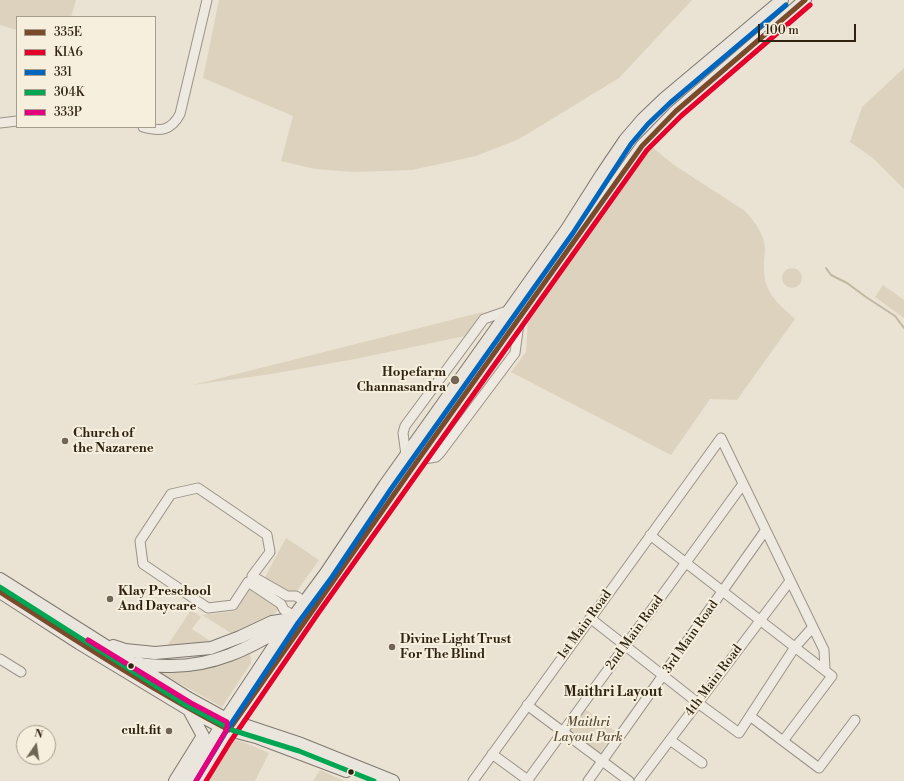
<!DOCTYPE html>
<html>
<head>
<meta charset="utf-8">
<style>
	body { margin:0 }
	#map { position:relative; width:904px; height:781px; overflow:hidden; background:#eae2d3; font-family:"Libre Bodoni",serif }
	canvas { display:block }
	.legend { position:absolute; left:16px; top:16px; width:140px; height:112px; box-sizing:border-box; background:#f7efdd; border:1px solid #a79d8c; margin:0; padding:5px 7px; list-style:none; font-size:12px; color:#302312 }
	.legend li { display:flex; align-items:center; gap:8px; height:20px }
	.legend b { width:20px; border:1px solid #a79d8c }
	.north { position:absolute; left:16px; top:725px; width:40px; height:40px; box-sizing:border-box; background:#f7efdd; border:1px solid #a79d8c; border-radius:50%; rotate:13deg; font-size:11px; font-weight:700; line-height:16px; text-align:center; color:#302312 }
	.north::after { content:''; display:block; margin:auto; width:14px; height:18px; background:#716656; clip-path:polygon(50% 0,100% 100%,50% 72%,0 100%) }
	.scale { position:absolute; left:758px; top:24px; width:98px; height:18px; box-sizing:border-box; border:2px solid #302312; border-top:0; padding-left:5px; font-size:12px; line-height:14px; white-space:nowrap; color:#302312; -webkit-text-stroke:3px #f7efdd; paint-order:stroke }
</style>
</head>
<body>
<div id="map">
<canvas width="904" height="781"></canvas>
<ul class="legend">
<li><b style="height:5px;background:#7a4b2a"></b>335E</li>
<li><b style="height:5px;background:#e4002b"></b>KIA6</li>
<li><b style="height:5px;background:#0065bd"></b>331</li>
<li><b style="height:5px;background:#00a651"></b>304K</li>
<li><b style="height:5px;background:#e5007d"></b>333P</li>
</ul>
<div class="north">N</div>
<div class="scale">100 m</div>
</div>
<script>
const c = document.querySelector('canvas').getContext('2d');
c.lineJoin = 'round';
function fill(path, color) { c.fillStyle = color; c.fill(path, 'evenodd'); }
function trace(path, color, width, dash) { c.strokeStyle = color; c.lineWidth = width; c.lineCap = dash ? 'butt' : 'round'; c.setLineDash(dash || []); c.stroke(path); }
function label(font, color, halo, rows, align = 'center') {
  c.font = font + ' "Libre Bodoni",serif'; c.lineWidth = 4; c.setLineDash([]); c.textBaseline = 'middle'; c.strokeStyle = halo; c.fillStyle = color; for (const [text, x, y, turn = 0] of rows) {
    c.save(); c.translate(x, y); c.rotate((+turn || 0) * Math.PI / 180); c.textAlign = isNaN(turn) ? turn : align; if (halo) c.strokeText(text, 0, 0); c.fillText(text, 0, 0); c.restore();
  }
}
fill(new Path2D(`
	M0,0H76L71,17H17V30L0,25Z
	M219,0H692L619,78L519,139L476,156L412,170L355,172L315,169L281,161L293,116L203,78Z
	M904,68V189L873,158L850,142L862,107Z
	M652,147L674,165L745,211C754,221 765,235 765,249C765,253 764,257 764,261C763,272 765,285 771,294C776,303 787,311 795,319L737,400L710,399L671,455L511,372L526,352L528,318Z
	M782 278a10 10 0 1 1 20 0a10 10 0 1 1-20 0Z
	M883,285L904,300V318L875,297Z
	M483,312L465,336L355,359L271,374L193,385Z
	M286,538L319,560L294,595L263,581Z
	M251,588L281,608L271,616L234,635L202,615L235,611Z
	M191,610L201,617L192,629L210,641L192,644L167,646Z
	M250,652L251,663L222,707L157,671Z
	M585,709L615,731L597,757L566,733Z
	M233,740L241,741L269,753L255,781H207L228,745Z
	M320,770L344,781H313Z`), '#ddd2bd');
trace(new Path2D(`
	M826,268L831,275L847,283L866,297L895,316L904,328`), '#c2b7a1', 2);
const minor = new Path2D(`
	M0,123L17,121
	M143,127C160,132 171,131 180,114L207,0
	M406,455L403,433L405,426L484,319L510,310
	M418,460L436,457L440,453L515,353L520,316
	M650,535L832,676L783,741L819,768L855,720
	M295,616L284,610L281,604L248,582L233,605L208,608L143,564L140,541L171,494L198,488L267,535L270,552L252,576L287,596H296L305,602
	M590,618L698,703L739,733L750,716L783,741
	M0,659L21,672
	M527,705L629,781
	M750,716L795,647L813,627
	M670,740L702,763
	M492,754L529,781
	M473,781L721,438L824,650L825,669
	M527,781L743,484
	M588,781L765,531
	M639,781L790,581`);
const major = new Path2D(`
	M0,579L188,698L226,719L301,744L393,781
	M0,592L79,643L188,709L214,723L229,730L256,737L346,771
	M113,646L125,650L155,653L211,648L240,637L272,622L292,619
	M137,663C147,666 158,666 168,666C213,667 248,649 286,626
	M175,781L203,736L189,710
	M188,781L221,726L292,619L326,573L385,485L567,229L602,174L625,140L643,119L665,98L782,0
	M198,781L224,738L313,608L642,146L676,111L805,0`);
trace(minor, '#999388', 11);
trace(major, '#7e786e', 14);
trace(minor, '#eeeae2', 9);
trace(major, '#ebe6dd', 12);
trace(new Path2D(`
	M0,592C75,640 150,689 229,730L418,460L642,146L676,111L805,0`), '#7a4b2a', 5);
trace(new Path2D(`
	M206,781L230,742L319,612L647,150L681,116L810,5`), '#e4002b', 5);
trace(new Path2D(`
	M196,781L227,730L298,623L332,577L391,489L573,233L631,144L648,124L670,103L786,5`), '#0065bd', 5);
trace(new Path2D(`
	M0,587L184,704L223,725
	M232,730L299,751L374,781`), '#00a651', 5);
trace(new Path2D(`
	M88,640L191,703L227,722V729L196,781`), '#e5007d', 5);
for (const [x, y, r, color] of [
	[455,380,5,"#716656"],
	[65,441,4,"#716656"],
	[110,599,4,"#716656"],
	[392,647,4,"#716656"],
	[131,666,3.5,"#302312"],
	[169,731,4,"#716656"],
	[351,772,3.5,"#302312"]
]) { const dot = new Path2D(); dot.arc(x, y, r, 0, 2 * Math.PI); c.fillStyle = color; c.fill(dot); trace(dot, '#f7efdd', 1.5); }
label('bold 13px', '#302312', '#f7efdd', [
	["Hopefarm",446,373,"right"],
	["Channasandra",446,388,"right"],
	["Church of",73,434],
	["the Nazarene",73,449],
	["Klay Preschool",118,592],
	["And Daycare",118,607],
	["Divine Light Trust",400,640],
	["For The Blind",400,655],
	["cult.fit",161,731,"right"]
], 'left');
label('13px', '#302312', '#f7efdd', [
	["1st Main Road",585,625,-54],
	["2nd Main Road",635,633,-54],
	["3rd Main Road",691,637,-55],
	["4th Main Road",714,681,-53]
]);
label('italic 13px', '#584c38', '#f7efdd', [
	["Maithri",588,723],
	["Layout Park",588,738]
]);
label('bold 14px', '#302312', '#f7efdd', [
	["Maithri Layout",613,693]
]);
</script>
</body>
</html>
